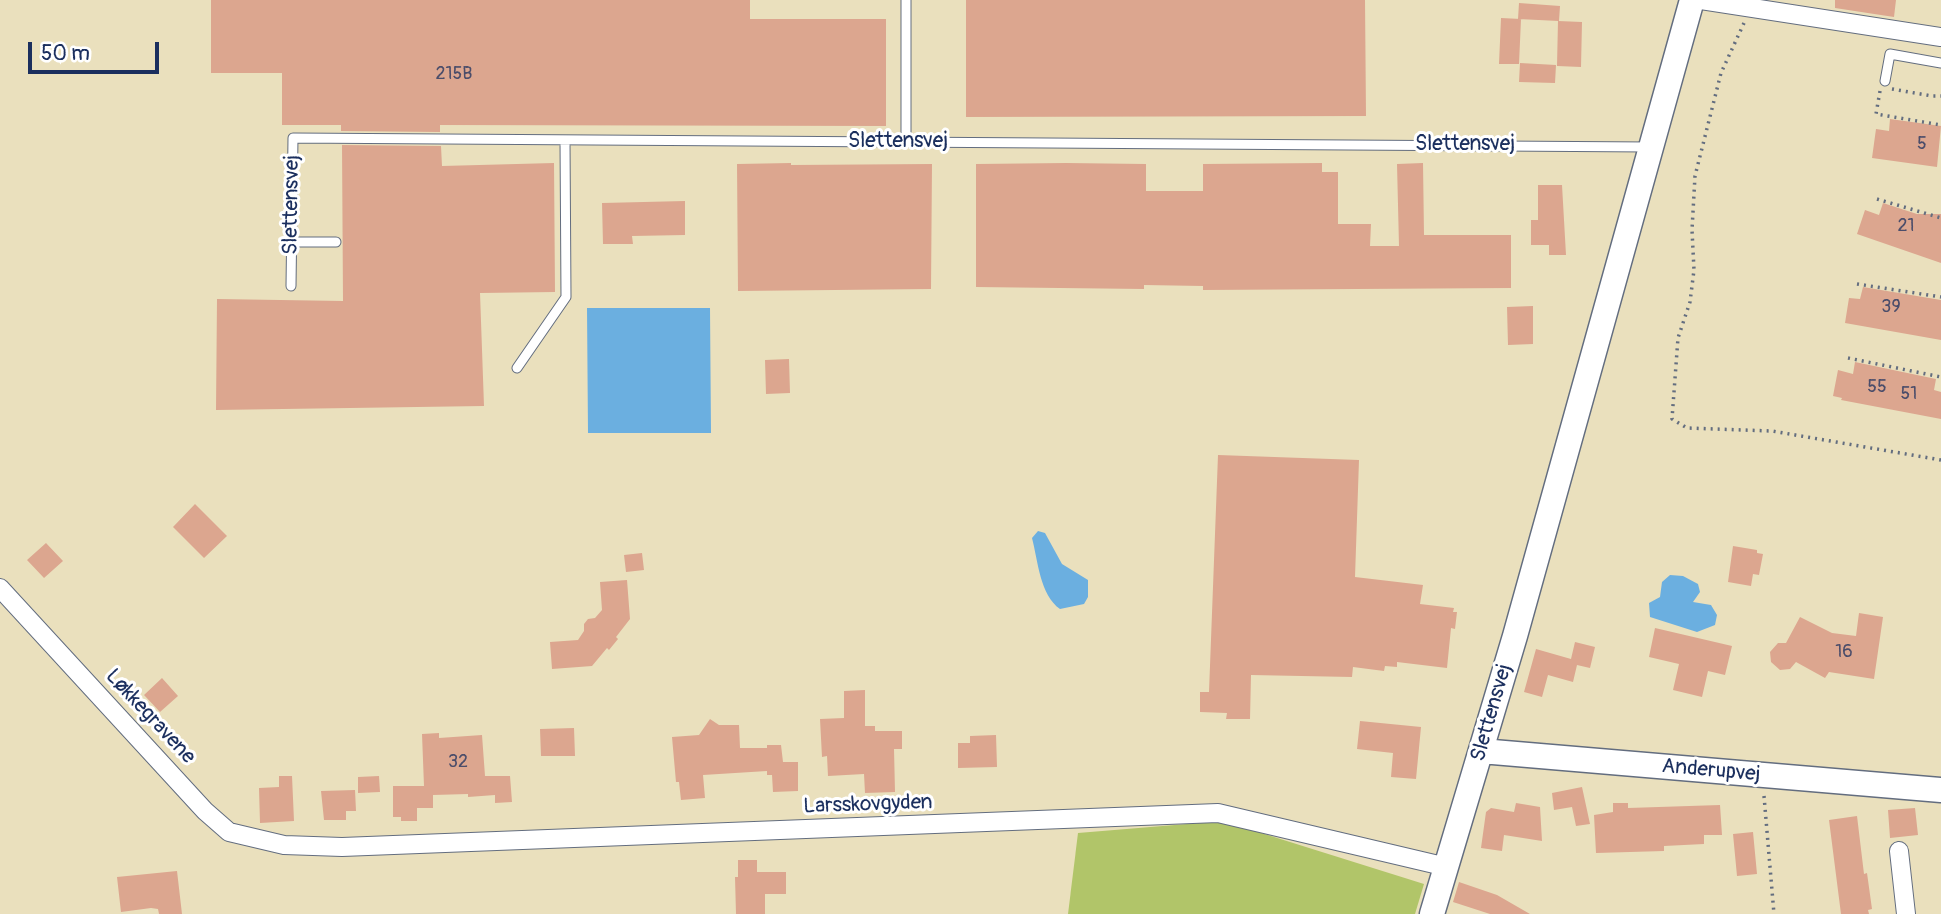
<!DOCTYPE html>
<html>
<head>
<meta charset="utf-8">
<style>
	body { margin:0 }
	#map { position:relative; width:1941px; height:914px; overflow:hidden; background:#eae0bd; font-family:Pangolin,sans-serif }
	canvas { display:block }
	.scale { position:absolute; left:28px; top:42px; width:131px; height:32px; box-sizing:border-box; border:4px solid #1b2f5e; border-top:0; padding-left:9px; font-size:21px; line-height:24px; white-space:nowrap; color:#1b2f5e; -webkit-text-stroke:5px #fff; paint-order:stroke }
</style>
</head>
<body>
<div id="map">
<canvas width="1941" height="914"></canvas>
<div class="scale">50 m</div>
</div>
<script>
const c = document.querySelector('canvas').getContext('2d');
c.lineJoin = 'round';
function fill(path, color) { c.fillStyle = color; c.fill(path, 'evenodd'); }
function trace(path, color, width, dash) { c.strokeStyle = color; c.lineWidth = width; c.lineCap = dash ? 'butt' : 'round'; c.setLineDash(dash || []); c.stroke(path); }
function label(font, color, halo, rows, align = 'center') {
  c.font = font + ' Pangolin,sans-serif'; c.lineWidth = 6; c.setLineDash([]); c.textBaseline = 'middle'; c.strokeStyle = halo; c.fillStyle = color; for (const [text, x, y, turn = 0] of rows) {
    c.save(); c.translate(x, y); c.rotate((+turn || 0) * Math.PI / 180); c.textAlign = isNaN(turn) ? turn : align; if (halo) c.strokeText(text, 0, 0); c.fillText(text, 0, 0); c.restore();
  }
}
fill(new Path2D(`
	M1223,821L1424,884L1415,914H1068L1078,833Z`), '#b1c569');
fill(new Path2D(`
	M710,308L711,433H588L587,308Z
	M1038,531L1045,533L1062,564L1088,580V597L1084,604L1060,609C1040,595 1038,561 1032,538Z
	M1670,575L1683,576L1698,584L1700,592L1693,602L1711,605L1717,615L1715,625L1697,632L1650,617L1649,603L1660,597L1662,582Z`), '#6bafe0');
fill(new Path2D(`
	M211,0H750V19H886V126L440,125V132L341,131V125H282V73H211Z
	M966,0H1365L1366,116L966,117Z
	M1835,0H1896L1894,17L1835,8Z
	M1519,3L1560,6L1559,21L1518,19Z
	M1501,18L1521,19L1519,64H1499Z
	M1558,21L1582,22L1581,67L1557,66Z
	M1520,63L1556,65L1555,83L1519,82Z
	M1890,119L1941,126L1937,167L1872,158L1876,129L1889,131Z
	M342,145L441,146L442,166L554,163L555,292L480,293L484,406L216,410L217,299L343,301Z
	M791,163V165L932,164L931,289L738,291L737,164Z
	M1066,163L1146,164V191H1203V164L1322,163V172H1338V224H1371L1370,246H1399L1397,164L1423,163L1424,235H1511V288L1203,290V286L1144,285V289L976,287V164Z
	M1538,185H1562L1566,255H1549V245H1531V220H1538Z
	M685,201V235L632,236L633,244H603L602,203Z
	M1883,203L1917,214H1941V263L1857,234L1865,210L1879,215Z
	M1863,287L1941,300V340L1845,323L1849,298L1860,299Z
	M1533,306V344L1508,345L1507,307Z
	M789,359L790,393L766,394L765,360Z
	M1855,362L1936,379L1934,390L1941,392V419L1841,400L1842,398L1833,396L1838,370L1853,374Z
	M1218,455L1359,460L1355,577L1423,585L1420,604L1454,608L1453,612H1457L1455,629L1451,628L1447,668L1397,662V667L1385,666L1384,671L1353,667L1352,677L1251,675L1250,719H1226L1227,713L1200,712V692H1209Z
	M195,504L227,536L204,558L173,527Z
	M46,543L63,561L44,578L27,560Z
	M1733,546L1757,550V553L1763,554L1759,575L1753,574L1751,586L1728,582Z
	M642,553L644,570L626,572L624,555Z
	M627,580L630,619L616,637L618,639L609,650L607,648L592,666L552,669L550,642L578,640L584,631V624L588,619L595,618L602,610L600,582Z
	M1859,613L1883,617L1874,679L1829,672L1825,678L1796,662L1790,669L1780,670L1771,662L1770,652L1778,643H1786L1800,617L1832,633L1856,636Z
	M1655,628L1732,646L1725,675L1708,671L1702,697L1673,690L1679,664L1649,657Z
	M1575,642L1595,647L1590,668L1577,665L1573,682L1548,675L1542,697L1524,692L1536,649L1571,659Z
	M162,678L178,696L160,712L144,695Z
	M865,690V726H875V731H902V749H894L895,792L865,793L864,774L828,776L827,756L822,757L820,719L844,718V691Z
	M710,719L719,725H739L740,748H767V745H781L783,762H798V791L773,792L772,775H767V771L703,775L705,798L681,800L679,782H676L672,737L699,735Z
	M1360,721L1421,727L1416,779L1391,777L1393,753L1357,749Z
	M574,728L575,756H541L540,729Z
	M439,733V738L482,735L485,776H510L512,802L495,803V795L468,797V794L433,795V808H417V821H401V817H393V786H424L422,734Z
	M996,735L997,767L958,768V743H970V736Z
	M279,776H292L294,821L260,823L259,788L279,787Z
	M379,776L380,792L358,793V777Z
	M1582,787L1590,824L1576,826L1572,807L1554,810L1552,793Z
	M355,790L356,811H346V820H324L321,791Z
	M1516,803L1540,807L1542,841L1504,835L1502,851L1481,848L1486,812L1491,808L1514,812Z
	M1613,803H1628V808L1720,805L1722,835H1704V844L1664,846V851L1596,853L1594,815L1613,812Z
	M1915,808L1918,835L1890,838L1888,810Z
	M1857,816L1864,874L1867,873L1872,909L1868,910L1869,914H1841L1829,820Z
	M1753,832L1757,874L1737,876L1733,834Z
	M738,860H757V872H786V894H765V914H736L735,877H738Z
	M177,871L182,914H159L158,909L151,908L121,912L117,877Z
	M1459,882L1497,895L1530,914H1490L1453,902Z`), '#dca68f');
const lane = new Path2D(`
	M906,0V142
	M1885,81L1890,54L1941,63
	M291,242H336
	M291,286L293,138L1649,147
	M517,368L566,297L565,140`);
const street = new Path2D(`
	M1701,0L1941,37
	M0,588L205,811L229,832L284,845L342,847L1218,813L1447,867
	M1899,851L1906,914`);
const secondary = new Path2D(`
	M1481,751L1941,790
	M1432,914L1515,636L1692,0`);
trace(lane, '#636d7f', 11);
trace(street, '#636d7f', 20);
trace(secondary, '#636d7f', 27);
trace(new Path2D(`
	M1744,23L1721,73L1695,176L1692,230L1694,270L1690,302L1678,338L1672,419L1687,428L1772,431L1941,460
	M1892,89L1932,96H1941
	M1880,91L1876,114L1941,125
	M1877,199L1941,218
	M1857,284L1941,297
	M1848,358L1941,377
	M1764,796L1774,914`), '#636d7f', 3.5, [2, 5]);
trace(lane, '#fff', 9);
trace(street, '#fff', 18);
trace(secondary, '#fff', 24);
label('18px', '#4b4d6a', null, [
	["215B",454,74],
	["5",1922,144],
	["21",1906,226],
	["39",1891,307],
	["55",1877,387],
	["51",1909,394],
	["16",1844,652],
	["32",458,762]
]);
label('21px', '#1b2f5e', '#fff', [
	["Slettensvej",898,142],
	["Slettensvej",1465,145],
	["Slettensvej",292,205,-89],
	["Slettensvej",1492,713,-74],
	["Løkkegravene",150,717,47],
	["Anderupvej",1711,771,5],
	["Larsskovgyden",868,805,-2]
]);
</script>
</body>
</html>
